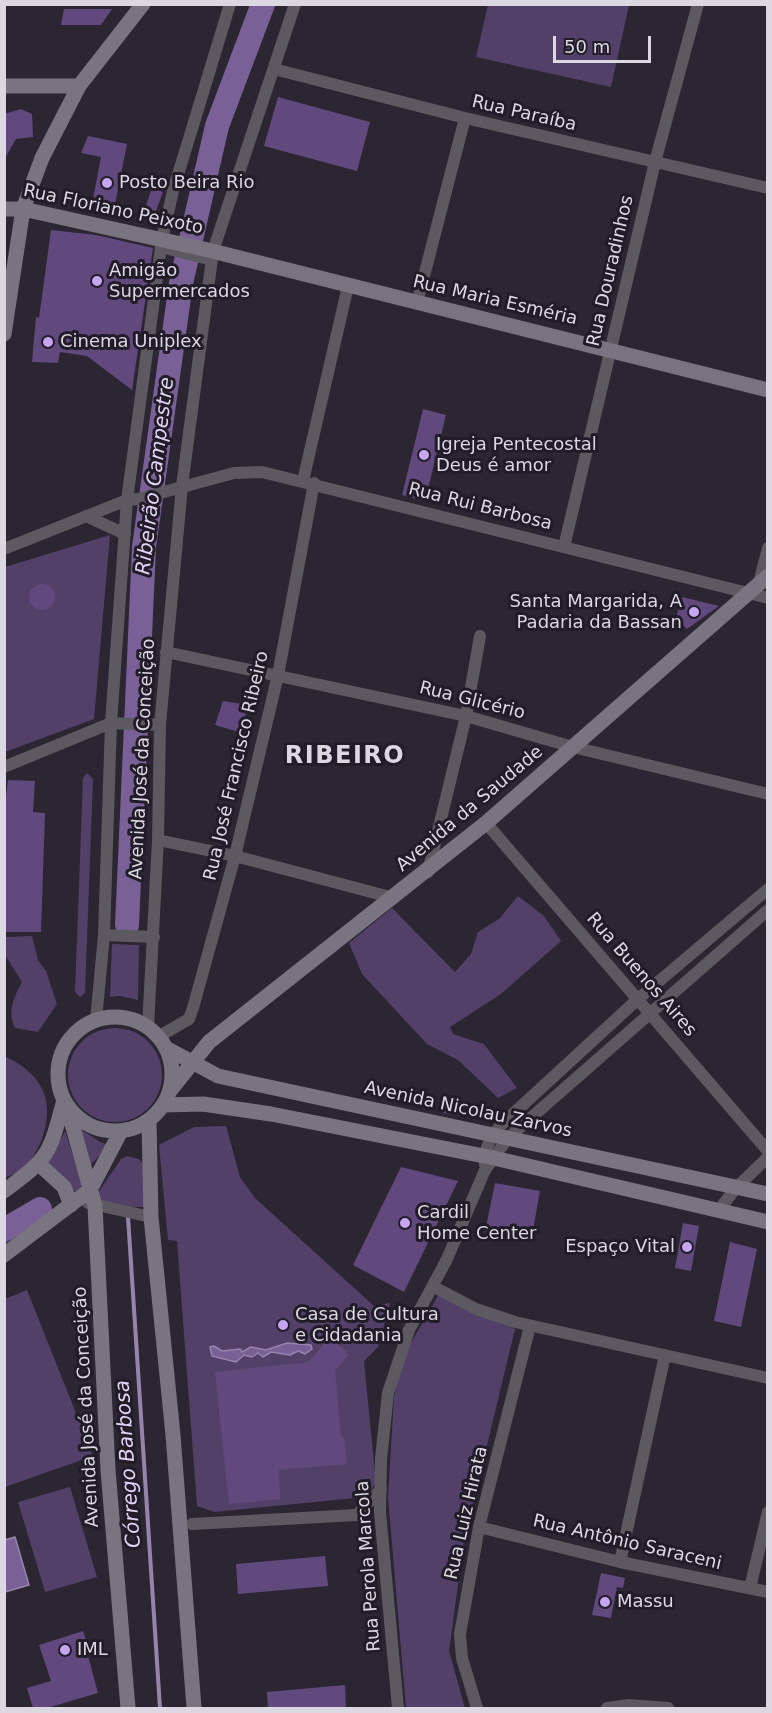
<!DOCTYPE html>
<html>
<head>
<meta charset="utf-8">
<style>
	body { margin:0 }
	#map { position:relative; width:772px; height:1713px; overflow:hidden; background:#2b2632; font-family:"DejaVu Sans",sans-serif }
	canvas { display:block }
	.frame { position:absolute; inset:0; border:6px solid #dcd8e1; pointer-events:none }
	.scale { position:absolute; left:553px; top:36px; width:98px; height:27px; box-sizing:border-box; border:3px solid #dcd8e1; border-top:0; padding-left:8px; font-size:18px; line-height:21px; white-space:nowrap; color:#dcd8e1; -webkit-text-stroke:4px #211c28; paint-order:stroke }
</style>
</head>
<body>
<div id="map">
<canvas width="772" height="1713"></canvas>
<div class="frame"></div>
<div class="scale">50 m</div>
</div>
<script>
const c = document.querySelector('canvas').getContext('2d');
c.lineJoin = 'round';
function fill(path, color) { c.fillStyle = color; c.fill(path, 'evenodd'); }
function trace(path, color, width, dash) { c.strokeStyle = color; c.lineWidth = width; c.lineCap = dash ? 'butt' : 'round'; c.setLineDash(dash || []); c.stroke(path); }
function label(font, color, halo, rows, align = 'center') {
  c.font = font + ' "DejaVu Sans",sans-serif'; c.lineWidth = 6; c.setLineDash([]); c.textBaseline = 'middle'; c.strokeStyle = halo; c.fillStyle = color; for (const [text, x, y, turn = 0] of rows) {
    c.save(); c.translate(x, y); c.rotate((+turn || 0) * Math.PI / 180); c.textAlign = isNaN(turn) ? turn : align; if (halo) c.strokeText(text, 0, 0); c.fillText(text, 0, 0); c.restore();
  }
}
fill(new Path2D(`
	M488,5H629L611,87L476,57Z
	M110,535L94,719L5,752V567Z
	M87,773L93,779L85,993L80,997L75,992L83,778Z
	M518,896L544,916L561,941L501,994L450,1027L453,1034L484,1044L517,1088L498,1098L458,1060L427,1044L362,974L349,943L392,908L455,972L471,954L478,932L499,919Z
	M32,936L38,960L46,971L57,1004L38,1032L15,1028C7,1011 14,997 22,982L5,955V937Z
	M112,944L139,945L138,1000L120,996L110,997Z
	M68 1075a47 47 0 1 1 94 0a47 47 0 1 1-94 0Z
	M4,1056C41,1073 56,1099 42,1139C39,1147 32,1160 25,1167C20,1172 11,1175 5,1178Z
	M76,1126L100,1142L109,1145L90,1166Z
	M226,1126L240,1177L255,1198L374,1306L390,1303L378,1347L364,1361L376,1483L366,1497L214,1512L197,1506L177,1241L168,1240L159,1145L194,1127Z
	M65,1131L82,1183V1189L72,1192L47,1164Z
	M127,1156L139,1159L144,1165L148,1207L100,1206L97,1194L121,1159Z
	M27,1290L93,1456L5,1487V1299Z
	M439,1294L515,1329L464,1541L449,1651L465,1708H406L388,1497L394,1397L404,1355Z
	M70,1487L97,1577L45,1592L18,1502Z`), '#524068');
const water = new Path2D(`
	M287,1343L311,1345L312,1349L305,1354L298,1351L290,1355L271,1352L263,1357L258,1353L252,1357L244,1355L236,1362L212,1356L210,1347L214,1346L222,1351L240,1349L242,1352L251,1347L266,1350Z
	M15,1537L29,1585L5,1592V1540Z`);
fill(water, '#796097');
trace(water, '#9784ad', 1.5);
trace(new Path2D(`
	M128,1217L160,1708`), '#9784ad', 4);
trace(new Path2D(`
	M127,925L144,547L181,283L217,126L263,4
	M4,1230L40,1209`), '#796097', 24);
fill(new Path2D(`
	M64,9H112L101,25H61Z
	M278,97L370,122L357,171L264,146Z
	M21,109L32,114L33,137L16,139L4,160V114Z
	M88,136L127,144L114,210L92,204L101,157L81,153Z
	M152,188L163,192L153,219L143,215Z
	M51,230L96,235L153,248L132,390L87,356L60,352L58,363L32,362L36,317L39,318Z
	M423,409L446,415L425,501L402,495Z
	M29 597a13 13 0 1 1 26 0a13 13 0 1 1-26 0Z
	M682,597L719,606L687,629L676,618Z
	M223,701L249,705L239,732L215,725Z
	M8,780L35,781L33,812L45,813L41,932H4V812Z
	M452,1102L474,1118L443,1113Z
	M401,1167L458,1181L404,1292L353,1265Z
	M495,1183L540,1191L531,1241L485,1232Z
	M683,1223L699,1226L691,1271L675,1268Z
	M730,1242L757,1249L741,1327L714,1321Z
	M329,1337L349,1354L335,1371L341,1437H344L347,1464L279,1470L280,1499L229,1504L215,1372L309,1362Z
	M325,1556L328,1586L238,1594L236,1564Z
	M601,1573L625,1578L623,1588L617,1587L611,1618L592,1615Z
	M83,1631L91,1655L88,1656L98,1693L47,1708H33L27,1688L51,1681L39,1645Z
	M345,1685L346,1708H268L267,1692Z`), '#61497e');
trace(new Path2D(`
	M274,69L465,118L768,188
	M161,247L212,260
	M417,303L465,118
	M303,481L348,286
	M86,516L125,534
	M564,547L655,162L698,4
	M4,549L127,500L138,499L234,473L262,472L768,598
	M759,583L768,548
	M166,652L466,716L573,747L768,794
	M4,767L111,723L160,725
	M486,823L768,1151
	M158,840L235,856L394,898
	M428,872L466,716L480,636
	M104,935L154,937
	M96,1020L104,935L111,723L127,500L162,240L173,191L230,4
	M148,1027L158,840L160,725L182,486L213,251L295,4
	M158,1037L189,1019L193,1008L235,856L278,675L314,483
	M485,1165C483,1150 492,1135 502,1124L638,999L768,889
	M88,1203L151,1217
	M718,1211L736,1188L768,1157
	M434,1287L476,1309L515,1322L768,1378
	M192,1524L357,1515L381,1489
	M479,1527L620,1562L768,1592
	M620,1562L665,1355
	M750,1588L768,1512
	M398,1708L380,1512L381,1459L388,1393L409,1330L447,1259L485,1170L508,1138L768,910
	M477,1708L462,1658L460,1634L479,1527L530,1326
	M607,1708L629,1705L668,1708`), '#5c5960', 12);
trace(new Path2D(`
	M4,86H79
	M4,209H23L208,250L768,390
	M4,334L23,209L42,158L79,86L143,4
	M58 1074a57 57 0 1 1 114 0a57 57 0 1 1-114 0Z
	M166,1048L218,1076L768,1194
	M169,1092L209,1042L486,823L768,576
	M163,1105L203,1104L271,1114L494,1158L768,1222
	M67,1106L95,1206L108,1470L128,1708
	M149,1120L151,1217L173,1435L194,1708
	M40,1165L64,1187L71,1205
	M4,1191C50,1157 49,1155 64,1100
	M4,1255L90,1190L121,1131`), '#79747f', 15);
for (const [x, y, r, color] of [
	[107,183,6,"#c6a6f0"],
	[97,281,6,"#c6a6f0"],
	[48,342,6,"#c6a6f0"],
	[424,455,6,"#c6a6f0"],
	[694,612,6,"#c6a6f0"],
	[405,1223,6,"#c6a6f0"],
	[687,1247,6,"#c6a6f0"],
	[283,1325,6,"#c6a6f0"],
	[605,1602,6,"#c6a6f0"],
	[65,1650,6,"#c6a6f0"]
]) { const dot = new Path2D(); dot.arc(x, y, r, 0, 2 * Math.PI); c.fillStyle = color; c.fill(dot); trace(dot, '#211c28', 2); }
label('18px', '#dcd8e1', '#211c28', [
	["Rua Paraíba",524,114,13],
	["Rua Floriano Peixoto",113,210,12],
	["Rua Douradinhos",611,271,-77],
	["Rua Maria Esméria",495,301,13],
	["Rua Rui Barbosa",480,507,14],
	["Rua Glicério",472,701,14],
	["Avenida José da Conceição",143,759,-87],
	["Rua José Francisco Ribeiro",237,766,-77],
	["Avenida da Saudade",470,809,-40],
	["Rua Buenos Aires",641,975,49],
	["Avenida Nicolau Zarvos",468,1110,12],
	["Avenida José da Conceição",87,1407,-93],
	["Rua Luiz Hirata",467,1513,-77],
	["Rua Antônio Saraceni",627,1543,13],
	["Rua Perola Marcola",369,1566,-94]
]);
label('18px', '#dcd8e1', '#211c28', [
	["Posto Beira Rio",119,183],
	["Amigão",109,271],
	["Supermercados",109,292],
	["Cinema Uniplex",60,342],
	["Igreja Pentecostal",436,445],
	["Deus é amor",436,466],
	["Santa Margarida, A",682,602,"right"],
	["Padaria da Bassan",682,623,"right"],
	["Cardil",417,1213],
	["Home Center",417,1234],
	["Espaço Vital",675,1247,"right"],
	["Casa de Cultura",295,1315],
	["e Cidadania",295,1336],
	["Massu",617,1602],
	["IML",77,1650]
], 'left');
label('italic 20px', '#e2d4f5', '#211c28', [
	["Ribeirão Campestre",156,476,-83],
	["Córrego Barbosa",129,1464,-94]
]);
c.letterSpacing = '1.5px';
label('bold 24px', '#dcd8e1', '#211c28', [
	["RIBEIRO",345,757]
]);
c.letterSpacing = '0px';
</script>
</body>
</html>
